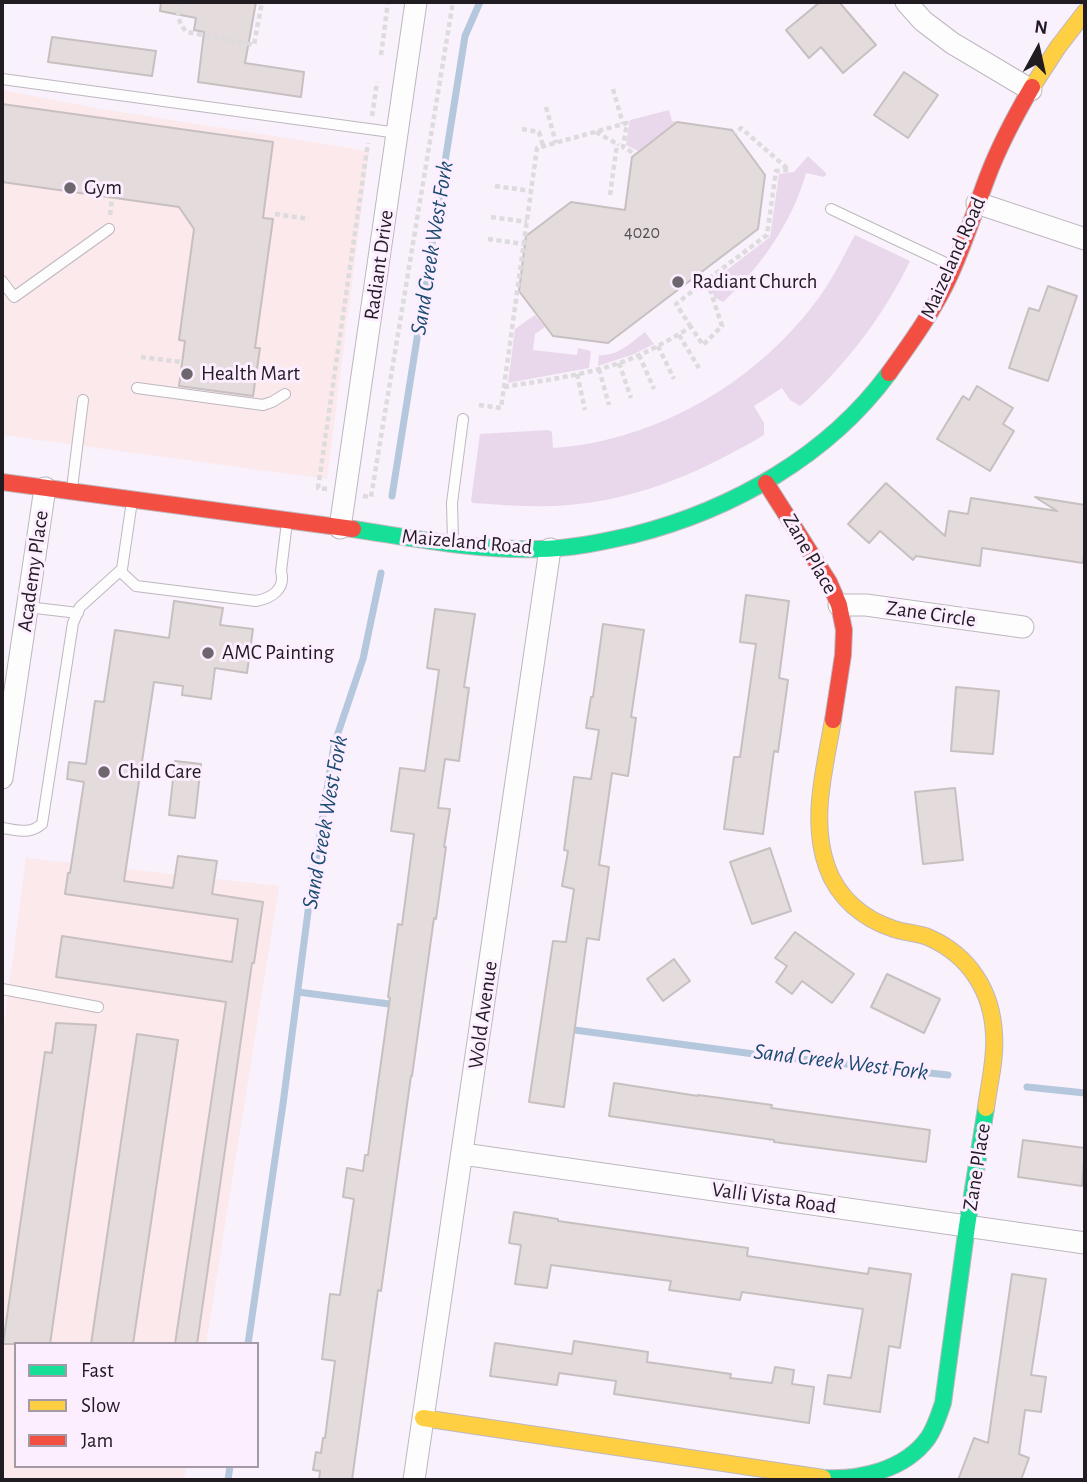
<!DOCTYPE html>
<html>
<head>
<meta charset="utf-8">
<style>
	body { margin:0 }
	#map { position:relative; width:1087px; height:1482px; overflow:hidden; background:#f9f1fb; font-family:"Alegreya Sans",sans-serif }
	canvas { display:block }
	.frame { position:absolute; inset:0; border:4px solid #211b22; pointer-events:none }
	.legend { position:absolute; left:14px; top:1342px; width:245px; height:126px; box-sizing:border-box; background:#fcedff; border:2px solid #a499a7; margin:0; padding:9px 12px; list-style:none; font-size:21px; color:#211b22 }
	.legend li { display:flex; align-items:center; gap:14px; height:35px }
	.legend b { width:35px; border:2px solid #a499a7 }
	.north { position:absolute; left:1003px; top:14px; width:70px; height:70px; -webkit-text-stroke:5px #fcedff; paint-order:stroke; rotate:8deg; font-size:19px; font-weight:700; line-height:28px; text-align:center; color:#211b22 }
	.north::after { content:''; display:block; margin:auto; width:24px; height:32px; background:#211b22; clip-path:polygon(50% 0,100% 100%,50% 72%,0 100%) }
</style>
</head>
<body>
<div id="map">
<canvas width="1087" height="1482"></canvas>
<div class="frame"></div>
<ul class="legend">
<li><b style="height:9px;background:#16e098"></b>Fast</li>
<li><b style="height:9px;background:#ffcf43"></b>Slow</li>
<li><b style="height:9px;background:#f24e42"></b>Jam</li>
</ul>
<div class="north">N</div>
</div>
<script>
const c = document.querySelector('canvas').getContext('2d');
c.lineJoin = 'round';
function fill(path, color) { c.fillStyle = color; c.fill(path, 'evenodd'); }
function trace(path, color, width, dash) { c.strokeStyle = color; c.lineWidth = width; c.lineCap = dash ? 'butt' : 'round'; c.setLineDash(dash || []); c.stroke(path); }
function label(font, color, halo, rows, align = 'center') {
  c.font = font + ' "Alegreya Sans",sans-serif'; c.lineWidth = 6; c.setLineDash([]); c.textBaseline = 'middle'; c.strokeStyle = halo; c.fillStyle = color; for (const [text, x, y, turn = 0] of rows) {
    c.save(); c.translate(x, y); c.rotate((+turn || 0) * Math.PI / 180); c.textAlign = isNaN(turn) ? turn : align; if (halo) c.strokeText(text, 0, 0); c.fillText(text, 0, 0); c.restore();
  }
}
fill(new Path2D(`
	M2,90L101,109L369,151L327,479L2,435Z
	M26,858L279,886L206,1344H16V1466H186L184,1480H2V1041Z`), '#fbe9eb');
fill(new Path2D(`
	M669,110L672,121L679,122H676L638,151L626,145L630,120Z
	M808,156L826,173V175L824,177L806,173C793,221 760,268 723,302L714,297L710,283L770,237L779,174L794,172Z
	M855,235L910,261C884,315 849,361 805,402L800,406L790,400L782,388L754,406L764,423V435C703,471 641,499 569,505C537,508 505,505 473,503L471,501L480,434L548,430L552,432L553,448C658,441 760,380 820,296C834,277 844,255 855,235Z
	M535,315L545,327L535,334L533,350L577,355L578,348L591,351L589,368L508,383L515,329Z
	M645,332L654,344L634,354L598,366L599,355C617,357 632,342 645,332Z`), '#e9d8ec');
trace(new Path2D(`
	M392,496L465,36L480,2
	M298,992L397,1005
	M567,1029L754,1054L948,1075
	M1027,1087L1085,1093
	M248,1344L283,1104L309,904L334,745L363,659L381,573
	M228,1480L230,1466`), '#b4c7dd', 7);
const building = new Path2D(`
	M161,2H256L245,63L304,72L301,97L198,82L204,32L194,30L196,18L160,11Z
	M820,2H839L876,45L843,73L821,47L809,58L786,30Z
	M52,37L156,51L152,76L48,62Z
	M904,72L938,95L908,138L874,115Z
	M2,104L273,142L263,218L273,219L255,348H260L253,396L179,386L185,341L179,340L194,229L179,207L2,182Z
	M677,122L732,130L765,175L758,229L608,343L553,336L519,291L526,236L571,202L625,210L632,157Z
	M1048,286L1077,296L1048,381L1009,368L1029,308L1039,311Z
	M977,386L1013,408L1003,424L1014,431L990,471L937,439L963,396L969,400Z
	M886,483L945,536L949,511L968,514L971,498L1057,511L1035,497L1085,505V545L1083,563L982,548L980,566L916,556L913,560L880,531L869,543L848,524Z
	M746,595L789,601L779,678L788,680L778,752L774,751L763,834L724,829L734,757H740L756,644L740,642Z
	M174,601L223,608L220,625L253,629L247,673L215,668L211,699L182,695L183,686L154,682L124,881L173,888L178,856L217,861L212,894L263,902L254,963H252L197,1344H175L226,1002L56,977L62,936L232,962L238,919L65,894L68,873H70L84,782L67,779L69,762L86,764L95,701L104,702L115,630L169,638Z
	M435,609L475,614L464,687L469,688L459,761L445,759L438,808L450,809L444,847H446L436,919L434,918L412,1076H411L381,1291L378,1290L352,1480H319L320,1471L313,1470L316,1452L321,1453L323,1438H325L335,1361L322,1359L330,1294L340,1295L354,1199L343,1197L347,1168L363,1171L365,1155H368L390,998L388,997L398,924L402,925L414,834L391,831L400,768L425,771L439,670L427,668Z
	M603,624L644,630L631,717L636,718L628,776L612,773L599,865L609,867L599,940L587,938L564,1107L529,1102L553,941L566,942L574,889L562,886L568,851L564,850L574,777L591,779L599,730L586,728L591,697H593Z
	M956,687L999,691L993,754L951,751Z
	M175,761L201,764L195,818L169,815Z
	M955,788L963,860L923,864L915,792Z
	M770,848L791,911L752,924L730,862Z
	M795,932L854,974L832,1003L802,981L792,994L776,982L787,966L775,958Z
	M674,959L690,981L663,1001L647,979Z
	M887,974L940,999L924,1033L871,1007Z
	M56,1023L96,1025L50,1344H3L45,1052L52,1053Z
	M137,1034L178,1040L133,1344H91Z
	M614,1083L698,1096V1095L772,1105L771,1108L930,1130L926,1162L774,1142V1140L609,1116Z
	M1023,1140L1085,1148L1082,1186L1018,1177Z
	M514,1212L558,1219V1221L748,1248L747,1256L868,1274L869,1268L911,1274L900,1348L889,1346L880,1412L824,1404L828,1375L851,1378L863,1309L742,1292L740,1300L669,1290L671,1281L551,1265L547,1288L515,1284L521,1245L509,1243Z
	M1012,1274L1046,1279L1031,1375L1046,1377L1041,1412L1025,1410L1019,1454L1029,1458L1021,1480H958L974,1438L988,1443Z
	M574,1341L648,1352L647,1362L731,1374L730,1378L772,1383L775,1367L794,1370L792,1384L814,1387L809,1423L614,1394L616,1381L559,1373L557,1385L490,1376L495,1343L572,1354Z`);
fill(building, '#e4dbdc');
trace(building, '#c8bfc1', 2);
const lane = new Path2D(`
	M2,79L398,133
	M831,209L952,266
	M2,281L14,297L109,229
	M137,388L263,405L272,402L285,394
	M72,488L83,400
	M453,540L452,503L463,419
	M120,571L136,586L256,601C272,598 286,589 281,571L287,522
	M27,607L78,613
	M2,828C18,830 29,835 42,824L73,623L80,607L122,569L132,501
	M2,989L98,1007`);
const street = new Path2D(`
	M906,2L923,21L952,43L1031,90
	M977,203L1085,239
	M340,528L416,2
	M839,605H866L1023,627
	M2,778L45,488
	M463,1154L1085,1243
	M414,1480L550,549`);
const fast = new Path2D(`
	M353,529C413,538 477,551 538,549C570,549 602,542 633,535C732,510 828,456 889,373
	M823,1478C860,1480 905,1470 928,1438C935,1428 939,1415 943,1403L967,1226L986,1108`);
const slow = new Path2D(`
	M1032,87L1058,47L1085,12
	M833,720C825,768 810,820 827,867C838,898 863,919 894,929C906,933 919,933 930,938C970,956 992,992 994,1034C996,1059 989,1084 986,1108
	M423,1418L823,1478`);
const jam = new Path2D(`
	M889,373C912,341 935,309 951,273C965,242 975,210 987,178C999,146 1015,116 1032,87
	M2,482L353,529
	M766,483L829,582L839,605L844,630L843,655L833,720`);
trace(lane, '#beb7c0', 12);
trace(street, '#beb7c0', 23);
trace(fast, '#beb7c0', 18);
trace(slow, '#beb7c0', 18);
trace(jam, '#beb7c0', 18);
trace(new Path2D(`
	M179,2C177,13 178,24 187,32L254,45L262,2
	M381,55L388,2
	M613,89L623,124
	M546,107L556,143
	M372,116L377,82
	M522,129L539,132L543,146
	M596,132L619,145
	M495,186L531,191
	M610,195L617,144
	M275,214L309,219
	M110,215L112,199
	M491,217L527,222
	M488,239L524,244
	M691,327L676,304L707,280
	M679,335L699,368
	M658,346L674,379
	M639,355L654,389
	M141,357L181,362
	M619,363L631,398
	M599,369L609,405
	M577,374L585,410
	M504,387C546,380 588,375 628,360C650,351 671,339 691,327L703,345L722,326L707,280L767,235L776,171L789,170L741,128L735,134
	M479,405L501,408L537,148L627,123L623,147L635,154
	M327,489L318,488L368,143
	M363,496L371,497L453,2`), '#dddbdd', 4.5, [5, 3.5]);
trace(lane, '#fefdfe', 10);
trace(street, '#fefdfe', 21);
trace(fast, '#16e098', 16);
trace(slow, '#ffcf43', 16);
trace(jam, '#f24e42', 16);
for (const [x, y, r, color] of [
	[70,188,7,"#6d666e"],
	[678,282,7,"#6d666e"],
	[187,374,7,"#6d666e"],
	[208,653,7,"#6d666e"],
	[104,772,7,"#6d666e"]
]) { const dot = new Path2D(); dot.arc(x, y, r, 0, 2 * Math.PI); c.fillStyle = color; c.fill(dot); trace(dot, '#fcedff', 2.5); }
label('18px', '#544d52', null, [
	["4020",642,233]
]);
label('21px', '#211b22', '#fcedff', [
	["Gym",84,188],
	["Radiant Church",692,282],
	["Health Mart",201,374],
	["AMC Painting",222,653],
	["Child Care",118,772]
], 'left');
label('21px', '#211b22', '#fcedff', [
	["Maizeland Road",953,258,-66],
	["Radiant Drive",379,265,-82],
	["Maizeland Road",467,542,5],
	["Zane Place",810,554,60],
	["Academy Place",33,571,-82],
	["Zane Circle",931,614,8],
	["Wold Avenue",483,1015,-82],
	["Zane Place",977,1167,-81],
	["Valli Vista Road",774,1198,8]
]);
label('italic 23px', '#1b4c71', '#fcedff', [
	["Sand Creek West Fork",432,248,-81],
	["Sand Creek West Fork",325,822,-80],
	["Sand Creek West Fork",841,1062,7]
]);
</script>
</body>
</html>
